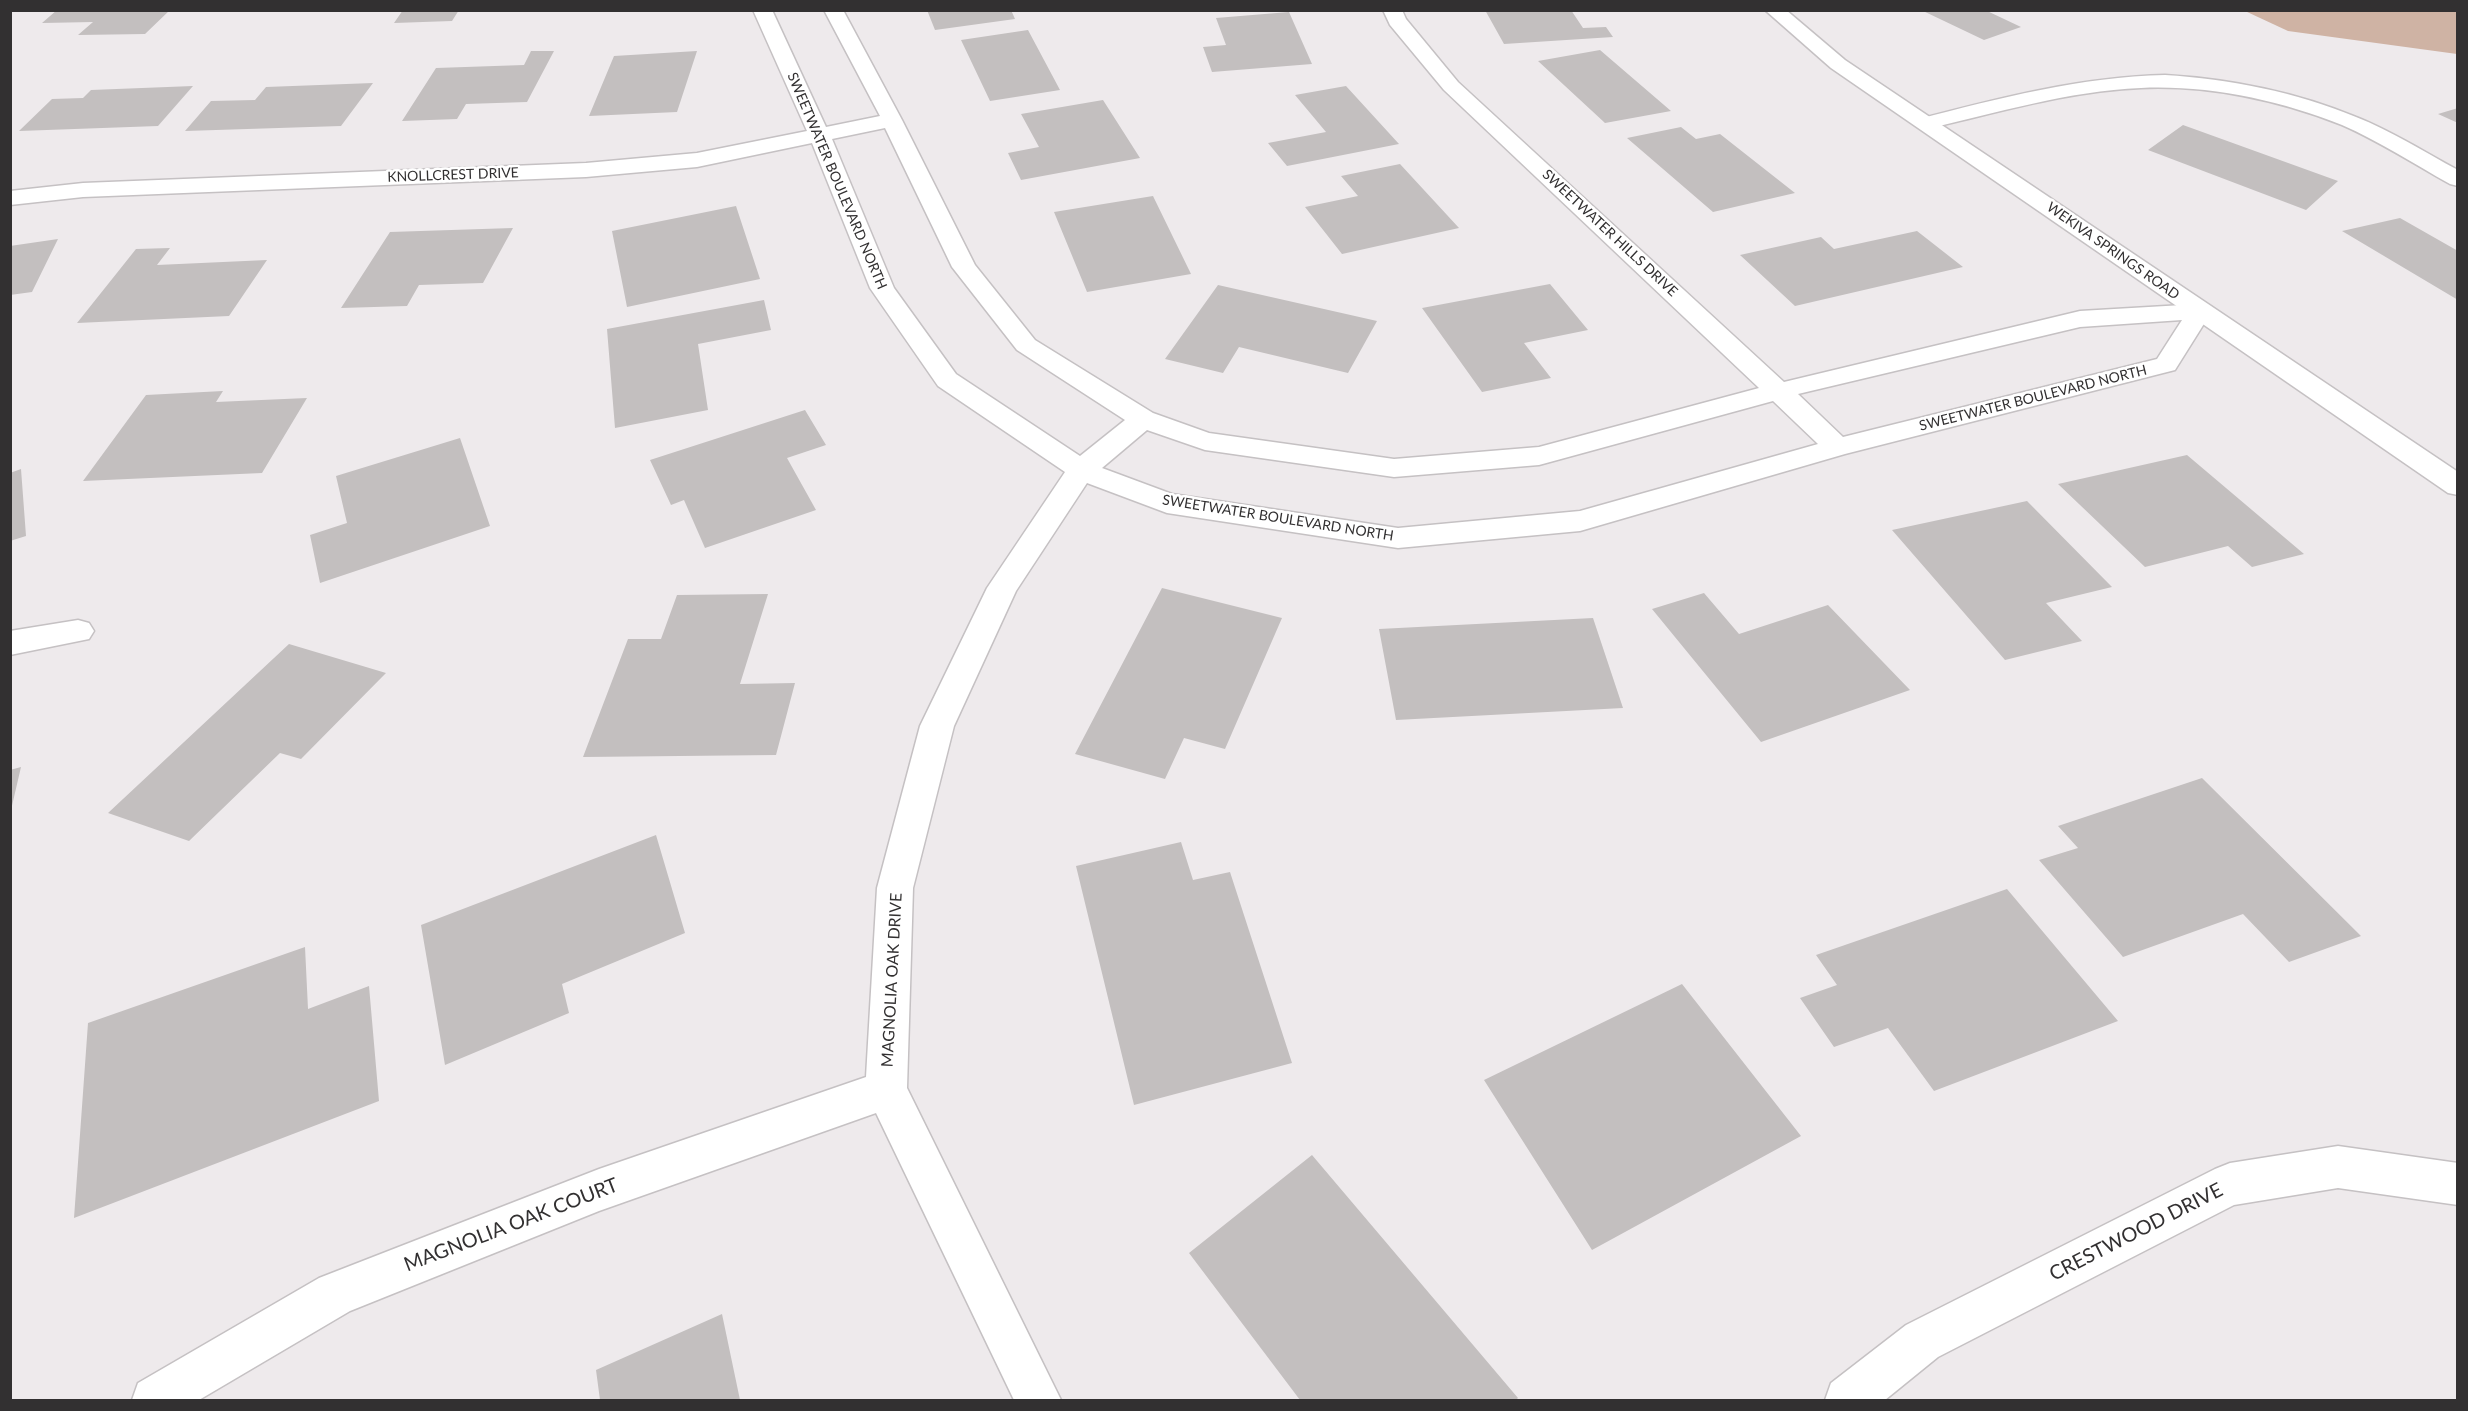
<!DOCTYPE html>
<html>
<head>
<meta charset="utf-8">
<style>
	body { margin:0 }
	#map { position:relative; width:2468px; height:1411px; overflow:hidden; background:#eeeaec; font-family:Lato,sans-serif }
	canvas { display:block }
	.frame { position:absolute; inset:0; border:12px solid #323031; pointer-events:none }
</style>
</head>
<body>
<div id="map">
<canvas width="2468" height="1411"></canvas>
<div class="frame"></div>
</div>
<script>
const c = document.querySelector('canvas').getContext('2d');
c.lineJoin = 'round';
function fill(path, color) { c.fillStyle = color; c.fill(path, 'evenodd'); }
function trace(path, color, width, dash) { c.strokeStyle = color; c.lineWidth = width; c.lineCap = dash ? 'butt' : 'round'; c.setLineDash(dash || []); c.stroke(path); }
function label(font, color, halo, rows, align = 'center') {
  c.font = font + ' Lato,sans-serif'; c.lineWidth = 5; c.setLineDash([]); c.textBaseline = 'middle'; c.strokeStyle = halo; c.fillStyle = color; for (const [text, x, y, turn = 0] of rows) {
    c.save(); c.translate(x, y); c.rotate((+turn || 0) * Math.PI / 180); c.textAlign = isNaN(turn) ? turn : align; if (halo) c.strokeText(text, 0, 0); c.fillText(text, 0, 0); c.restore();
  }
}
fill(new Path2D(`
	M2245,11H2457V54L2288,31Z`), '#cfb3a4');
fill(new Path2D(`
	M57,10H170L145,34L78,35L93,22L42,23Z
	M403,10H459L452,21L394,23Z
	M927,10H1011L1015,19L935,30Z
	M1485,10H1571L1583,28L1606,27L1613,37L1504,44Z
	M1921,10H1985L2021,27L1984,40Z
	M1289,12L1312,64L1212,72L1203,47L1226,45L1216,18Z
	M1028,30L1060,90L990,101L961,40Z
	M1600,50L1671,111L1605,123L1538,61Z
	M531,51H554L527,102L466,104L457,119L402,121L436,68L524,65Z
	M697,51L677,112L589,116L614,56Z
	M373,83L341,126L185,131L211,101L255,100L266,87Z
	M193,86L158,126L19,131L52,99L83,98L91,90Z
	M1346,86L1399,144L1287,166L1268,143L1326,132L1295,95Z
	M1103,100L1140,158L1021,180L1008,153L1039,147L1021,114Z
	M2458,108V123L2438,114Z
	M2183,125L2338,181L2306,210L2148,150Z
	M1681,127L1696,139L1720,134L1795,193L1713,212L1627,138Z
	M1400,164L1459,228L1342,254L1305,207L1358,196L1341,176Z
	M1153,196L1191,274L1087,292L1054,212Z
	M736,206L760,279L627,307L612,231Z
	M2400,218L2458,251V300L2342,231Z
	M513,228L483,283L419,285L407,306L341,308L390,232Z
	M1917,231L1963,267L1795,306L1740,255L1821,237L1834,249Z
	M58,239L32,292L10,295V246Z
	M170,248L157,265L267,260L229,316L77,323L136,249Z
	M1550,284L1588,330L1524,343L1551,378L1482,392L1422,308Z
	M1218,285L1377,321L1348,373L1239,347L1223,373L1165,359Z
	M764,300L771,330L698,344L708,410L615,428L607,329Z
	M223,391L216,402L307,398L262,473L83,481L146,395Z
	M805,410L826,445L787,458L816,510L705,548L684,500L671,505L650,460Z
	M460,438L490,526L320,583L310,535L347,523L336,476Z
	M2187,455L2304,554L2252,567L2228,546L2145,567L2058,484Z
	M21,469L26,536L10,541V473Z
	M2027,501L2112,587L2046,603L2082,641L2005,660L1892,530Z
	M1162,588L1282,618L1225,749L1184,738L1165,779L1075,754Z
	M1704,593L1739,634L1828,605L1910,690L1761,742L1652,609Z
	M768,594L740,684L795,683L776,755L583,757L628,639H661L677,595Z
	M1593,618L1623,708L1396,720L1379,629Z
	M289,644L386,673L301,759L280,753L189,841L108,813Z
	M21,767L11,810H10V770Z
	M2202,778L2361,936L2289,962L2243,914L2123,957L2039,860L2078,848L2058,826Z
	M656,835L685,933L562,984L569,1013L445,1065L421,925Z
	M1181,842L1193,880L1230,872L1292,1063L1134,1105L1076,866Z
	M2007,889L2118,1021L1934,1091L1888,1028L1834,1047L1800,998L1837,985L1816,955Z
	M305,947L308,1009L369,986L379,1101L74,1218L88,1023Z
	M1682,984L1801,1136L1592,1250L1484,1080Z
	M1312,1155L1518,1398L1516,1400H1300L1189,1253Z
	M722,1314L740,1400H600L596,1370Z`), '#c3bfbf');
const minor = new Path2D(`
	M753,10H772L826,127L880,116L824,10H843L902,120L975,265L1035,340L1153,413L1209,433L1394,459L1539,447L1759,388L1444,90L1390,25L1383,10H1402L1406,19L1458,82L1784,382L2080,311L2200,304L2209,306L2212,311L2175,370L1845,454L1580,531L1398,548L1167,513L1087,483L1016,591L954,726L913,888L907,1088L1061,1400H1014L876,1113L599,1211L350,1311L199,1400H132L138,1383L319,1278L599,1169L866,1077L877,888L920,726L987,588L1065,472L938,386L870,288L812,143L697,167L586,177L83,197L10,205V191L83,183L586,163L697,153L807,131ZM885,128L952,267L1017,350L1125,420L1080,456L956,374L894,288L832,139ZM2182,320L2157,359L1843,437L1798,394L2080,327ZM1773,401L1818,444L1580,511L1398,528L1172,494L1102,468L1147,430L1205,450L1394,477L1539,465Z
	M2165,75C2230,79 2296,92 2356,117C2392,131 2424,152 2458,170V186L2450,184C2414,164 2379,141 2342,125C2279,100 2208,85 2141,88C2068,91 1997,113 1926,129L1919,127L1915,123L1919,119C1999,98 2081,77 2165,75Z
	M78,620L89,623L94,631L89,639L10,655V631Z
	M2338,1146L2458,1163V1205L2338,1188L2234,1205L1938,1357L1885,1400H1825L1831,1383L1906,1325L2215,1169L2230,1163Z`);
const secondary = new Path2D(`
	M1765,10H1786L1845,60L2458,472V495L2448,493L1831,68Z`);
trace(minor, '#c5c1c3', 3);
trace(secondary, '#c5c1c3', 3);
fill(minor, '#fff');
fill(secondary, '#fff');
label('14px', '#323031', '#fff', [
	["KNOLLCREST DRIVE",453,175,-2],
	["SWEETWATER BOULEVARD NORTH",837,181,67],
	["SWEETWATER HILLS DRIVE",1610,233,43],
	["WEKIVA SPRINGS ROAD",2113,251,35],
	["SWEETWATER BOULEVARD NORTH",2033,398,-14],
	["SWEETWATER BOULEVARD NORTH",1278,518,9]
]);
label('16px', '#323031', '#fff', [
	["MAGNOLIA OAK DRIVE",892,980,-87]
]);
label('20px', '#323031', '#fff', [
	["MAGNOLIA OAK COURT",511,1225,-21],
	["CRESTWOOD DRIVE",2136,1232,-27]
]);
</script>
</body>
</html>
